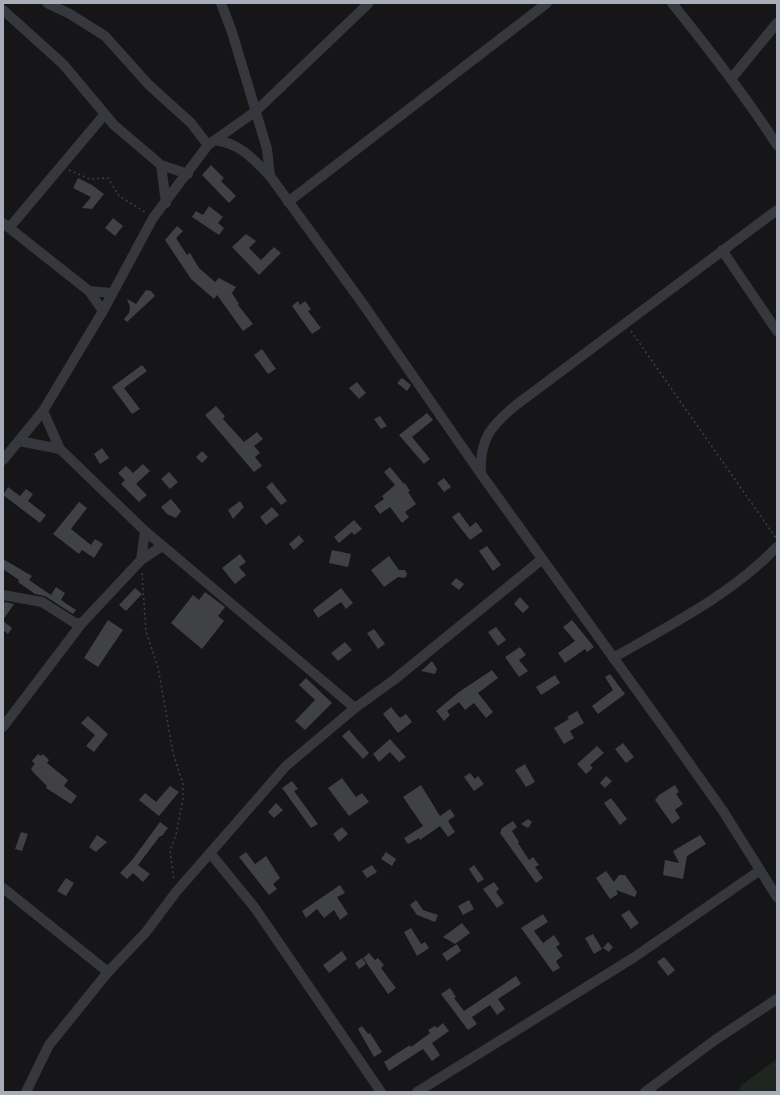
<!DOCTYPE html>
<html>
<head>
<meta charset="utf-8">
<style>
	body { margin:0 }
	#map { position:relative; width:780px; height:1095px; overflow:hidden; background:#161618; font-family:Overpass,sans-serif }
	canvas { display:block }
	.frame { position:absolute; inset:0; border:4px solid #a8adb8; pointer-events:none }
</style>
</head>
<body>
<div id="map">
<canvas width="780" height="1095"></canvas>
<div class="frame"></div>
</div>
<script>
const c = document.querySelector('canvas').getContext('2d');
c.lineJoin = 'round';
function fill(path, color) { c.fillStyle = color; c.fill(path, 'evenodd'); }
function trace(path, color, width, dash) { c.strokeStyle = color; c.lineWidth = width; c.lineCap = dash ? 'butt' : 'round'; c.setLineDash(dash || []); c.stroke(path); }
fill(new Path2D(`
	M777,1059V1092H739L740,1086Z`), '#1e261f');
fill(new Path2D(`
	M211,165L224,178L221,181L236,196L229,203L202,175Z
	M78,178L92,185L104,194L92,209L82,208L91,197L73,188Z
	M209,206L223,217L218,223L224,228L219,235L192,217L196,211L203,215Z
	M113,218L123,226L115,236L105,228Z
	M177,226L183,231L176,238L187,255L190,253L199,268L215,282L219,278L236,287L232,293L239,304L238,305L253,324L243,331L217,295L214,299L191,279L165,240Z
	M246,234L256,241L249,248L261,260L274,247L281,253L259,275L232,247Z
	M146,290L151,291L155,296L127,322L124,319L129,313L130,307L127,299L136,304Z
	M298,301L300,305L305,301L311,309L308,311L321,328L312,334L292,306Z
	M262,349L276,369L268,374L254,355Z
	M142,365L147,371L124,388L140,409L132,414L112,387Z
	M402,378L411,385L407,391L397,383Z
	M357,382L366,393L359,399L349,388Z
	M216,406L225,416L223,419L244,442L257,432L263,439L254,446L260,453L255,457L262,466L254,472L205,415Z
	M427,413L433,420L412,437L430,459L424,464L399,435Z
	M380,416L387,426L381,429L374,419Z
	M102,448L109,458L100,464L94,454Z
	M202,451L208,457L202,463L196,457Z
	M143,464L150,471L136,484L147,495L139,502L121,484L125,480L118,473L126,466L133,473Z
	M390,467L404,484L405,483L410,491L408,492L416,504L405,512L409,517L402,523L390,507L380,514L374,506L384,499L382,496L395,485L384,472Z
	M169,472L178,482L170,489L161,479Z
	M444,478L451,487L444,492L437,483Z
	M272,482L287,501L281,505L266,487Z
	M8,487L20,496L26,489L33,494L28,501L46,515L40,523L3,495Z
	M171,499L181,511L176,518L167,514L161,507Z
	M240,501L244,507L233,519L228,510Z
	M79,502L87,508L71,529L91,545L95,539L103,544L94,558L82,550L79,554L53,534Z
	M272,507L279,515L266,525L260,517Z
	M459,512L470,527L476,522L483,531L470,540L452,517Z
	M354,520L362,529L354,535L352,532L339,543L334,537Z
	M299,535L304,541L294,550L289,544Z
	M487,546L501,565L493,571L479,551Z
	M332,550L351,554L348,567L329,563Z
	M240,554L246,562L239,567L246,575L235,584L222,568Z
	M389,556L399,570H405L407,574L405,578L398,577L384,587L371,570Z
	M3,559L32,576L29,580L51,595L56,587L65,593L61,600L76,610L73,614L45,596L35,594L18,582L19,580L3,569Z
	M456,578L464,584L459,590L451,584Z
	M135,588L142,594L126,611L119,605Z
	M341,588L353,603L346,609L341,602L318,618L313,610Z
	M205,592L225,607L218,616L224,621L202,649L171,623L193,595L199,600Z
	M520,597L529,607L523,613L514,604Z
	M5,602L14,604L3,620V605Z
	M108,620L123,630L98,667L84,658Z
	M572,620L594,647L587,652L585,649L565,663L558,653L575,641L563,627Z
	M3,621L12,628L8,634L3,630Z
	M496,627L506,640L498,646L488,632Z
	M374,629L385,644L378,649L367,633Z
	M345,642L352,650L338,661L331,653Z
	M520,647L526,655L519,660L528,671L519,677L505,657Z
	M432,661L437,669L435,674L421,671Z
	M492,670L498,678L478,693L493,712L486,718L474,703L465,710L459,702L447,711L450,715L444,721L436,711L459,692Z
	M610,674L625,694L598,714L592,706L613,690L605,677Z
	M555,675L560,683L541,695L536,687Z
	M306,678L332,703L305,730L295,721L315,700L299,685Z
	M391,707L400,718L406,714L412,722L398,733L383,714Z
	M577,711L584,723L570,731L574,738L564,744L554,728L569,719L567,717Z
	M88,716L108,734L94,752L86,746L95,735L81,723Z
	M349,730L369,753L363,759L342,736Z
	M390,739L406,757L399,762L390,752L379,762L373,754Z
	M623,743L634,757L626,763L615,749Z
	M597,746L604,753L590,765L593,768L586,774L577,764Z
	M38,754L41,756L43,754L49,760L47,763L68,780L64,786L77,796L71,804L46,788L47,786L33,772L31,768L35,764L32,761Z
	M525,764L535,782L526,787L515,770Z
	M470,773L475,779L478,776L484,784L474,791L464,777Z
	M606,776L612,781L605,788L600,783Z
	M342,778L356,797L362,793L369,802L349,816L328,788Z
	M292,781L298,789L294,791L318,824L311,828L282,788Z
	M421,785L440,816L450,809L455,816L448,821L455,832L448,837L440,826L420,840L419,838L408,844L404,838L423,826L403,797Z
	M675,785L679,792L676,794L683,804L675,810L680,818L672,824L655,800L659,795Z
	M170,786L179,792L159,816L139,800L145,793L156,802Z
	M611,798L627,819L620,825L604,803Z
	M276,803L283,810L274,818L268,812Z
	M528,819L532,822L528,828L521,824Z
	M513,821L517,827L512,831L519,842L518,843L529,860L533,857L539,865L535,867L543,878L536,883L500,833L502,828Z
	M160,822L168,828L162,836H160L138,865L150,874L143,882L133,873L127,879L120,873L132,860Z
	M342,827L348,834L339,842L333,834Z
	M21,832L28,834L22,851L15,849Z
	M97,835L107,842L96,852L89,847Z
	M700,835L706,844L687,856L683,879L663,875L665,860L679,863L673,851Z
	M246,852L255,864L266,856L280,878L273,884L277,889L269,895L239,857Z
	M386,852L396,859L392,866L381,859Z
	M372,865L377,872L367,878L362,871Z
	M474,865L484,879L478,883L469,869Z
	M606,871L614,882L619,875H625L637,892L635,897L616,890L618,894L610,899L596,878Z
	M66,878L74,883L66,896L57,891Z
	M494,882L499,889L496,892L504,903L497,908L483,889Z
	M340,885L345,893L337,897L348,914L340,920L334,910L324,918L317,909L306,918L302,911Z
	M416,900L423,910L438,915L435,922L417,915L410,905Z
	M469,900L474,909L463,915L458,906Z
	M629,910L639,923L631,929L621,915Z
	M543,914L548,922L534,931L543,943L554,935L560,944L556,947L563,956L556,961L560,968L553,972L521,928Z
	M462,923L470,933L455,944L443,937Z
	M411,928L421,944L425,942L429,948L417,956L404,932Z
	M593,934L602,949L594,954L585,938Z
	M608,942L613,947L609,952L603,948Z
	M457,944L461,951L447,961L442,954Z
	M342,951L347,959L329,973L323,965Z
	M369,953L375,960L378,958L384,965L381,968L396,988L388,994L363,958Z
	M664,957L675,970L668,976L657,962Z
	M362,958L366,964L359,969L355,963Z
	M516,976L521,984L498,999L505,1009L497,1015L490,1005L472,1017L477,1024L468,1030L441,994L450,988L456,997L454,998L464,1011Z
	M443,1023L449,1031L432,1043L440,1055L432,1061L423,1049L389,1071L384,1062L410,1045L411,1047L430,1033L428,1030L435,1026L437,1028Z
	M362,1026L368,1034L370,1033L382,1052L374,1057L358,1029Z`), '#404145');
trace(new Path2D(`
	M69,170L90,179L108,178L119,196L145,212
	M631,331L776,538
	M142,573L146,632L158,667L173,753L183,784V798L176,835L170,851L174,880`), '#3d3f44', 1.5, [2, 3]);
trace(new Path2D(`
	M47,3L70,14L105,36L149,85L191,123L208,145
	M221,3L232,32L267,149L270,176L363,304L481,474
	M672,3C709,49 745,95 777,145
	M3,10L63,64L114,125L161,165L188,174
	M731,79L777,23
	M215,140L256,111L369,3
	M161,165L166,203
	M288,202L547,3
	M777,210L516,405C491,426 479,439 481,474L667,732L723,811L777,897
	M3,223L89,291L103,311
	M9,228L105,114
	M722,250L777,331
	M89,291L112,293
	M43,411L60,449L145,531L355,708
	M19,441L60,449
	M3,460L43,411L103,311L153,218L208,145L215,140C241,144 252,158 270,176
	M141,560L162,546
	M3,595L42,602L75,623H82
	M613,658C670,625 731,595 777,547
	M3,727L82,623L141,560L145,531
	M210,853L255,908L381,1092
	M3,888L108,972
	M26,1092L49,1045L108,972L146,932L176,892L286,766L355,708L395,679L541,560
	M417,1092L633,958L759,871
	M645,1092L715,1040L777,999`), '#37383d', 10);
</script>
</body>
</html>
